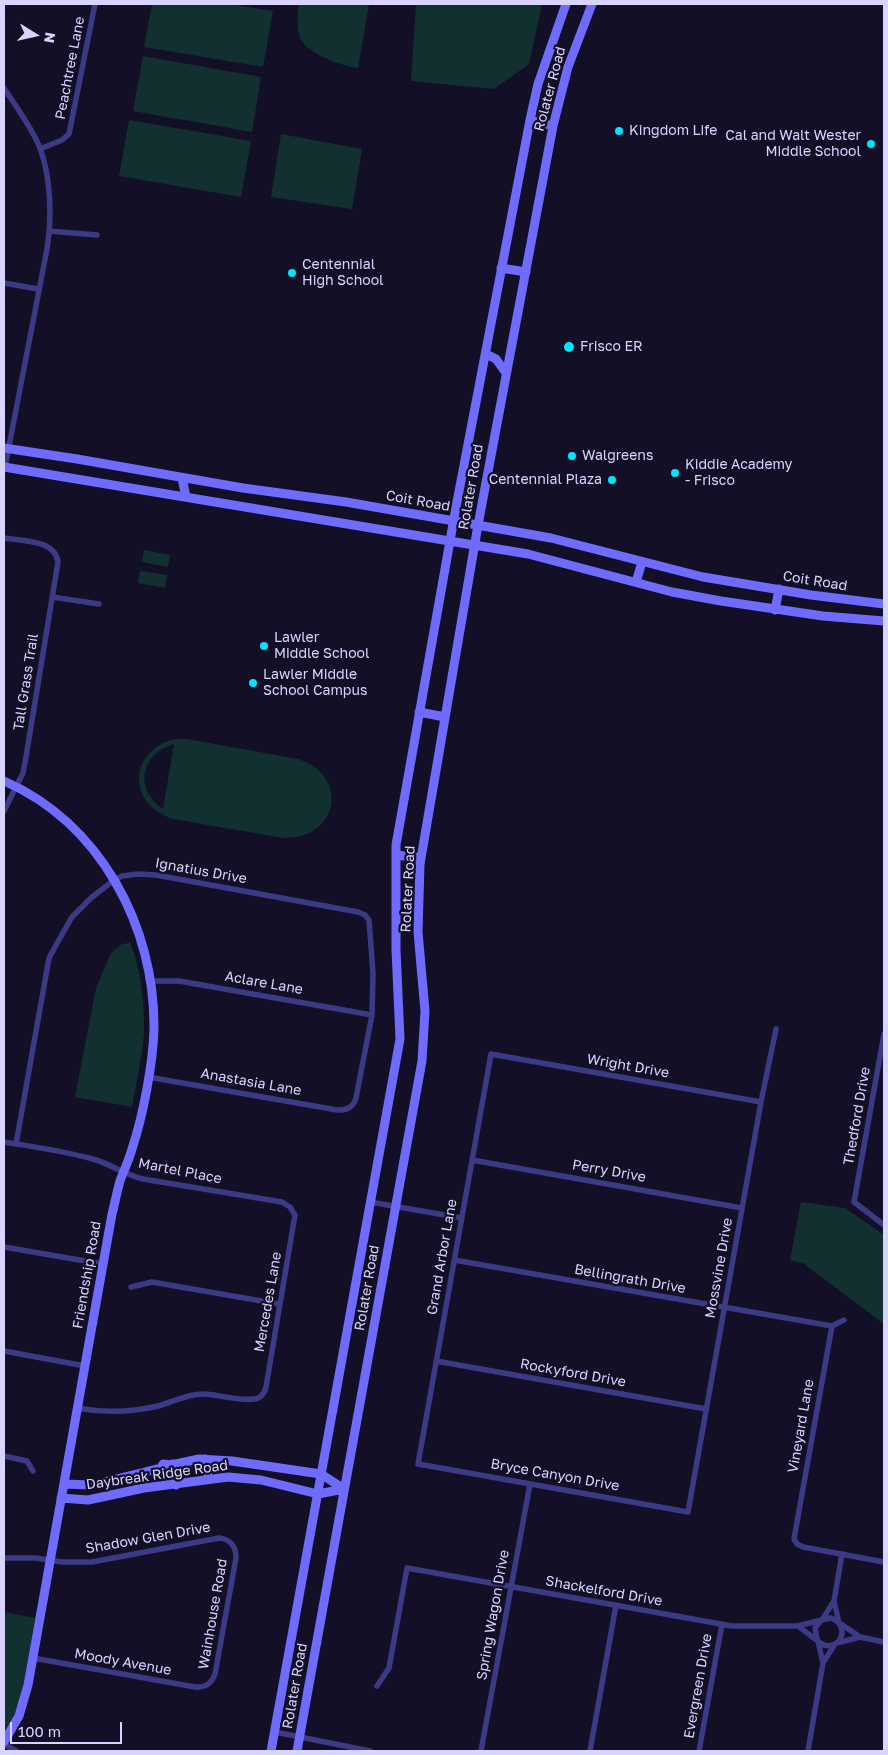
<!DOCTYPE html>
<html>
<head>
<meta charset="utf-8">
<style>
	body { margin:0 }
	#map { position:relative; width:888px; height:1755px; overflow:hidden; background:#130f26; font-family:"Golos Text",sans-serif }
	canvas { display:block }
	.frame { position:absolute; inset:0; border:5px solid #d9d4ff; pointer-events:none }
	.north { position:absolute; left:10px; top:10px; width:50px; height:50px; -webkit-text-stroke:4px #130f26; paint-order:stroke; rotate:100deg; font-size:14px; font-weight:700; line-height:20px; text-align:center; color:#d9d4ff }
	.north::after { content:''; display:block; margin:auto; width:18px; height:22px; background:#d9d4ff; clip-path:polygon(50% 0,100% 100%,50% 72%,0 100%) }
	.scale { position:absolute; left:10px; top:1722px; width:112px; height:22px; box-sizing:border-box; border:2px solid #d9d4ff; border-top:0; padding-left:6px; font-size:15px; line-height:18px; white-space:nowrap; color:#d9d4ff; -webkit-text-stroke:4px #130f26; paint-order:stroke }
</style>
</head>
<body>
<div id="map">
<canvas width="888" height="1755"></canvas>
<div class="frame"></div>
<div class="north">N</div>
<div class="scale">100 m</div>
</div>
<script>
const c = document.querySelector('canvas').getContext('2d');
c.lineJoin = 'round';
function fill(path, color) { c.fillStyle = color; c.fill(path, 'evenodd'); }
function trace(path, color, width, dash) { c.strokeStyle = color; c.lineWidth = width; c.lineCap = dash ? 'butt' : 'round'; c.setLineDash(dash || []); c.stroke(path); }
function label(font, color, halo, rows, align = 'center') {
  c.font = font + ' "Golos Text",sans-serif'; c.lineWidth = 4.5; c.setLineDash([]); c.textBaseline = 'middle'; c.strokeStyle = halo; c.fillStyle = color; for (const [text, x, y, turn = 0] of rows) {
    c.save(); c.translate(x, y); c.rotate((+turn || 0) * Math.PI / 180); c.textAlign = isNaN(turn) ? turn : align; if (halo) c.strokeText(text, 0, 0); c.fillText(text, 0, 0); c.restore();
  }
}
fill(new Path2D(`
	M152,4H229L273,11L263,67L144,47Z
	M298,4H369L358,68C341,66 304,53 299,35C297,25 298,14 298,4Z
	M416,4H542L529,64L494,89L411,81Z
	M143,56L261,77L252,132L133,111Z
	M129,120L251,141L241,197L119,176Z
	M281,134L362,149L352,209L271,197Z
	M144,550L170,555L168,567L142,562Z
	M140,571L167,575L165,588L138,583Z
	M174,739H187L298,759C350,776 339,839 284,838L173,819C127,804 128,752 174,739ZM174,744L163,809C134,789 140,754 174,744Z
	M130,943C141,967 145,1008 144,1034C142,1058 136,1083 132,1107L75,1097L96,988L111,953L122,944Z
	M801,1202L845,1208L884,1235V1324L804,1264L790,1260Z
	M4,1612L35,1618L20,1705L4,1734Z`), '#12302f');
trace(new Path2D(`
	M4,88C16,107 31,126 40,148C51,178 52,218 47,249L5,467
	M40,149L62,140L69,134L95,4
	M49,231L97,235
	M4,283L38,289
	M4,538C21,541 55,539 58,562L26,757L23,773L4,811
	M52,597L99,604
	M151,981H179L372,1015
	M884,1034L854,1202L884,1225
	M761,1102L491,1054L418,1464L688,1512L761,1102L776,1029
	M4,1142C34,1147 66,1151 96,1160C112,1165 126,1175 143,1179L282,1202L290,1207L295,1215L266,1387C265,1391 263,1395 260,1397C251,1404 216,1394 203,1394C187,1394 173,1402 158,1406C132,1412 104,1413 77,1408
	M16,1144L49,958L60,938L72,917L91,898L114,880L122,876L138,874L156,875L358,912L365,915L369,920L373,973L372,1015L356,1098C353,1108 347,1110 337,1110L148,1077
	M472,1160L742,1208
	M370,1202L462,1218
	M4,1247L103,1264
	M454,1260L832,1326
	M131,1287L152,1282L279,1304
	M832,1326L794,1539L797,1544L803,1547L884,1562
	M832,1326L844,1320
	M4,1351L85,1366
	M436,1361L706,1409
	M4,1456L27,1461L33,1471
	M4,1558H36L62,1562H92L219,1538C230,1539 236,1546 236,1558L215,1674C212,1683 206,1688 195,1687L33,1658
	M822,1620L834,1601
	M839,1623L834,1601L842,1554
	M841,1624L860,1637
	M798,1626C804,1630 819,1643 824,1645C842,1650 850,1625 831,1618L821,1620L815,1628L817,1639
	M818,1641L823,1663
	M837,1643L860,1637L884,1642
	M377,1686L389,1668L407,1568L732,1626H798L821,1620
	M275,1732L370,1751
	M4,1744L16,1751
	M481,1751L530,1484
	M590,1751L616,1605
	M699,1751L722,1624
	M808,1751L823,1663L835,1644`), '#3d3a85', 5.5);
trace(new Path2D(`
	M530,120L553,126
	M501,268L526,272
	M486,354L496,359L506,373
	M4,448L77,459L243,488L346,502L551,538L703,577L811,595L884,604
	M4,467L528,554L672,592L721,601L823,616L884,621
	M182,478L186,497
	M636,582L642,562
	M775,610L779,589
	M419,712L445,717
	M4,781C100,823 155,926 154,1029C153,1064 143,1116 132,1149C129,1160 124,1170 120,1181C117,1191 115,1203 112,1214L28,1685L19,1716L4,1742
	M396,855L421,858
	M205,1459L208,1478
	M172,1464L176,1485
	M161,1468L163,1464L171,1465L199,1459L232,1461L321,1474L344,1489
	M64,1484L92,1485L161,1468L165,1469
	M61,1498L88,1500L144,1488L228,1477L261,1480L318,1494L344,1489
	M271,1751L400,1039L396,950V845L456,507L530,120L538,84L566,4
	M297,1751L422,1061L425,1011L418,932L420,864L478,525L553,126L568,67L592,4`), '#6f6bff', 9);
for (const [x, y, r, color] of [
	[619,131,5,"#00e5ff"],
	[871,144,5,"#00e5ff"],
	[292,273,5,"#00e5ff"],
	[569,347,6,"#00e5ff"],
	[572,456,5,"#00e5ff"],
	[675,473,5,"#00e5ff"],
	[612,480,5,"#00e5ff"],
	[264,646,5,"#00e5ff"],
	[253,683,5,"#00e5ff"]
]) { const dot = new Path2D(); dot.arc(x, y, r, 0, 2 * Math.PI); c.fillStyle = color; c.fill(dot); trace(dot, '#130f26', 2); }
label('14px', '#d9d4ff', '#130f26', [
	["Peachtree Lane",70,68,-79],
	["Rolater Road",550,89,-75],
	["Rolater Road",471,487,-80],
	["Coit Road",418,501,10],
	["Coit Road",815,581,9],
	["Tall Grass Trail",26,682,-81],
	["Ignatius Drive",201,871,10],
	["Rolater Road",408,889,-87],
	["Aclare Lane",264,983,10],
	["Wright Drive",628,1066,10],
	["Anastasia Lane",251,1082,10],
	["Thedford Drive",857,1116,-80],
	["Martel Place",180,1171,11],
	["Perry Drive",609,1171,10],
	["Grand Arbor Lane",442,1257,-80],
	["Mossvine Drive",719,1268,-80],
	["Friendship Road",87,1275,-80],
	["Bellingrath Drive",630,1279,10],
	["Rolater Road",367,1288,-80],
	["Mercedes Lane",268,1302,-80],
	["Rockyford Drive",573,1373,10],
	["Vineyard Lane",801,1426,-80],
	["Daybreak Ridge Road",157,1475,-8],
	["Bryce Canyon Drive",555,1475,10],
	["Shadow Glen Drive",148,1538,-10],
	["Shackelford Drive",604,1591,10],
	["Wainhouse Road",213,1614,-80],
	["Spring Wagon Drive",493,1615,-80],
	["Moody Avenue",123,1662,10],
	["Rolater Road",295,1686,-80],
	["Evergreen Drive",698,1686,-80]
]);
label('14px', '#d9d4ff', '#130f26', [
	["Kingdom Life",629,131],
	["Cal and Walt Wester",861,136,"right"],
	["Middle School",861,152,"right"],
	["Centennial",302,265],
	["High School",302,281],
	["Frisco ER",580,347],
	["Walgreens",582,456],
	["Kiddie Academy",685,465],
	["- Frisco",685,481],
	["Centennial Plaza",602,480,"right"],
	["Lawler",274,638],
	["Middle School",274,654],
	["Lawler Middle",263,675],
	["School Campus",263,691]
], 'left');
</script>
</body>
</html>
